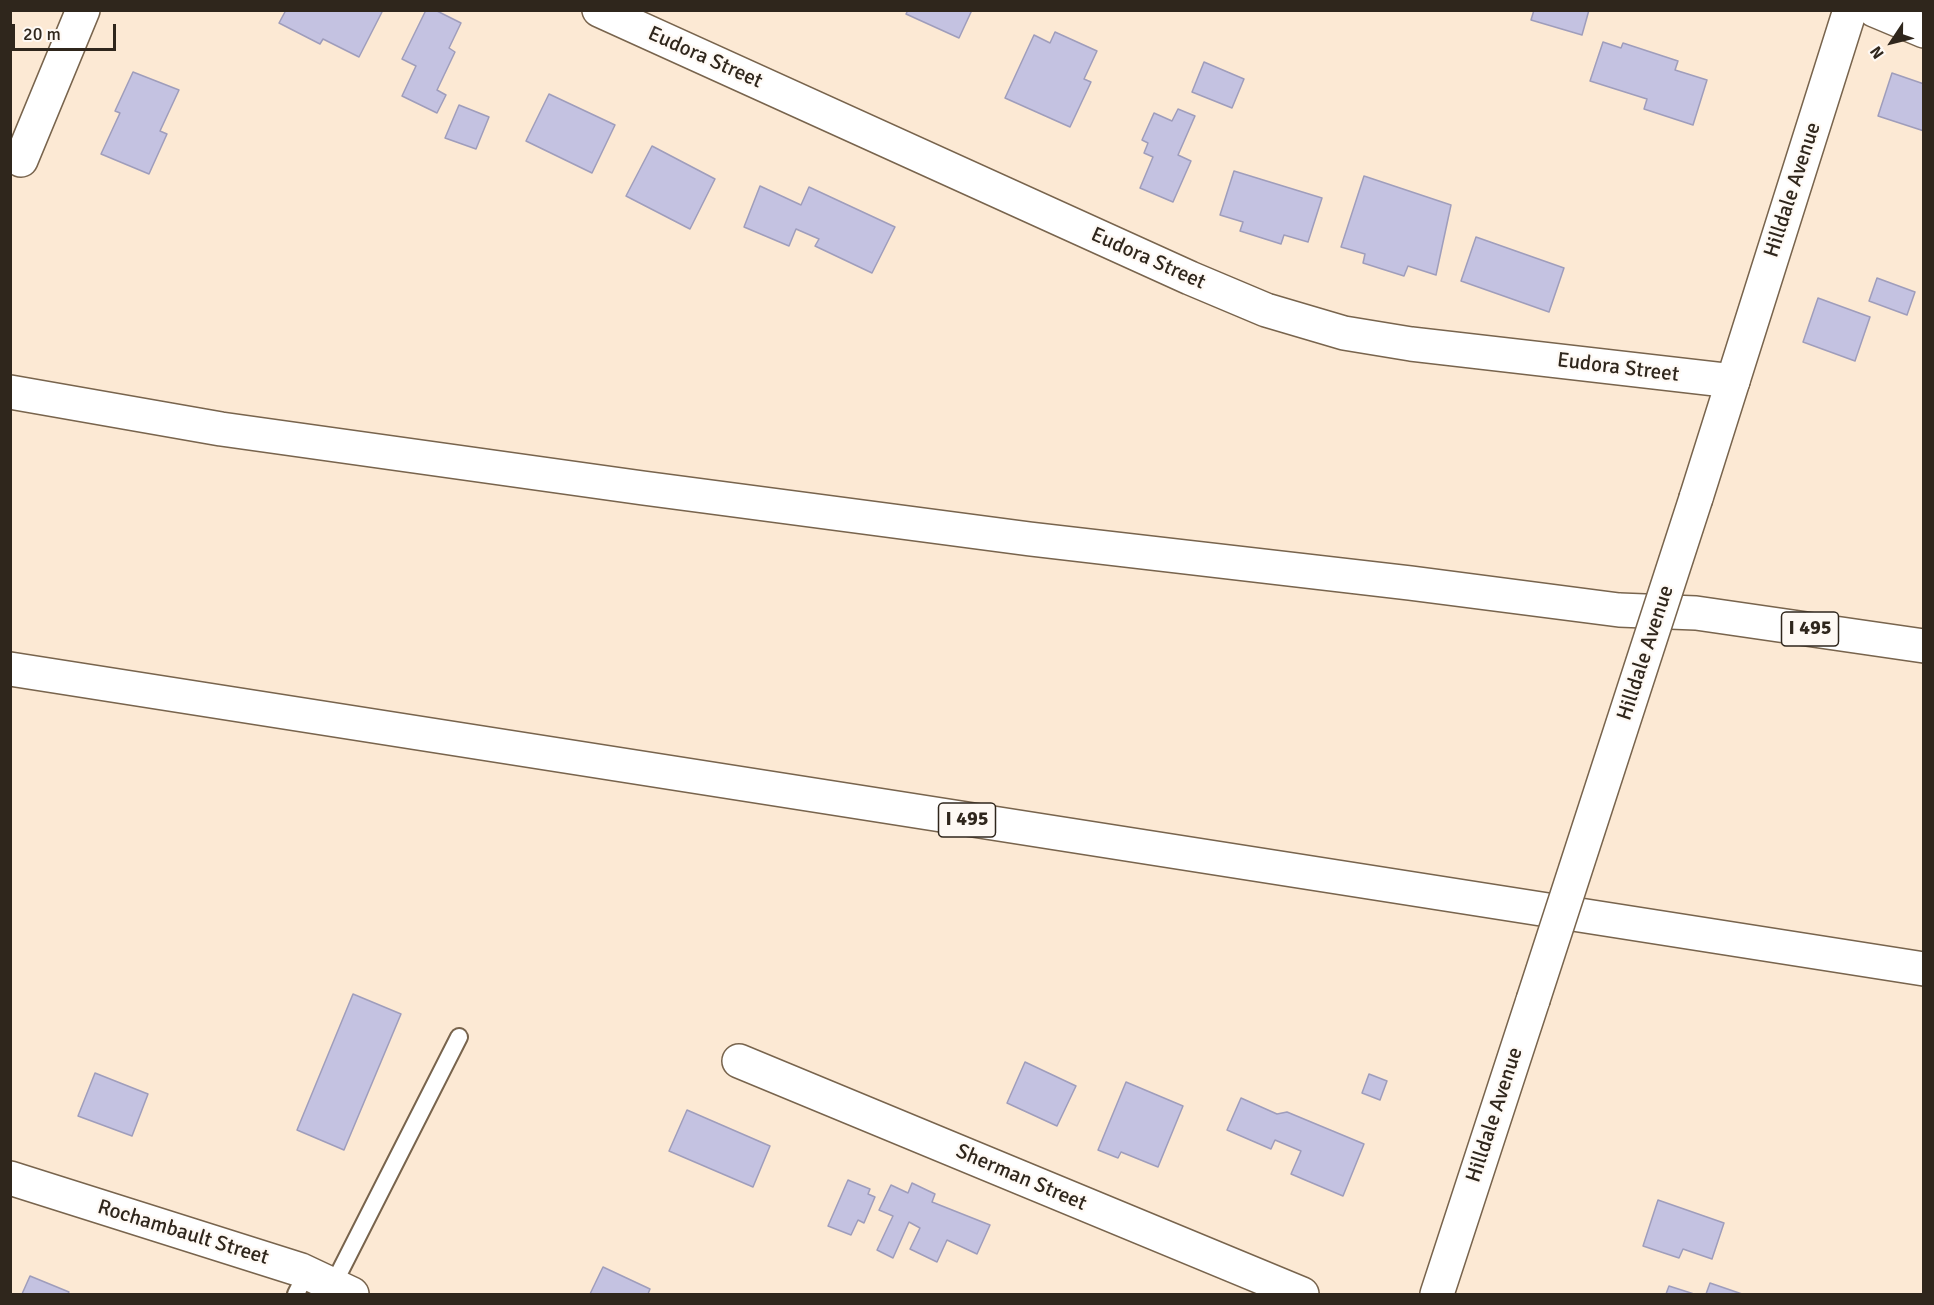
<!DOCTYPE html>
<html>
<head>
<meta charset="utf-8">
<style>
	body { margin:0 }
	#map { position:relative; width:1934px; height:1305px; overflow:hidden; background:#fce9d4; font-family:Signika,sans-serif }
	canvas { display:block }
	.frame { position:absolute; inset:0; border:12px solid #2f261c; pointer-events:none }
	.north { position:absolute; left:1862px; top:12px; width:60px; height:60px; -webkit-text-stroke:4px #fef9f4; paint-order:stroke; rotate:235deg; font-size:16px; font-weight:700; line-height:24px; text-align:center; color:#2f261c }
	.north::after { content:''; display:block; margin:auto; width:21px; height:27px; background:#2f261c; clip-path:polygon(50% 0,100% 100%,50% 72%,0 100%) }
	.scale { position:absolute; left:12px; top:24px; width:104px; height:27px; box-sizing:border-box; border:3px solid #2f261c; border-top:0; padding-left:8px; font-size:18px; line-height:21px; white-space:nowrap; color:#2f261c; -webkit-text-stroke:4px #fef9f4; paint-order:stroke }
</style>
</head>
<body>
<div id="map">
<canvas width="1934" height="1305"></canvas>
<div class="frame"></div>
<div class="north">N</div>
<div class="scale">20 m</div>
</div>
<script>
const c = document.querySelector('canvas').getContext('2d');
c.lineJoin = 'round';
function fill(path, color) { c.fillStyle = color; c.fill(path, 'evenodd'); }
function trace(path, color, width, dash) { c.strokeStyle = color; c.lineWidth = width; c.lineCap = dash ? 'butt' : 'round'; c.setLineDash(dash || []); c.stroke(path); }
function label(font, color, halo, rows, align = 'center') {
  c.font = font + ' Signika,sans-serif'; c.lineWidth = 4.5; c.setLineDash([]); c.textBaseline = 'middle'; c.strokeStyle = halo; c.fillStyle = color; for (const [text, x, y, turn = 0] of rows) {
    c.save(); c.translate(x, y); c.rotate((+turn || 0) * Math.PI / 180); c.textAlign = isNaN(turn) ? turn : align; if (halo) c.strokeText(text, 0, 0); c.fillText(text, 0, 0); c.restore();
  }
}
const building = new Path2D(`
	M286,10H378L382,12L359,57L323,39L320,44L279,23Z
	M426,10H435L461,23L449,48L455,52L437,90L446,95L437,113L402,96L416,66L402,59Z
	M908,10H972L959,38L906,14Z
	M1534,10H1589L1582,35L1531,20Z
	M1055,32L1097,51L1084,79L1091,82L1070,127L1005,98L1034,35L1050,43Z
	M1603,42L1621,48L1623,43L1678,61L1675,70L1707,80L1693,125L1644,109L1647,99L1590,81Z
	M1204,62L1244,79L1232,108L1192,92Z
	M133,72L179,90L160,131L167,134L149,174L101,154L120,113L115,111Z
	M1892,73L1924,84V131L1878,116Z
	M549,94L615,125L592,173L526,141Z
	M459,105L489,117L476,149L445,138Z
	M1178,109L1195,116L1178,155L1191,161L1173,202L1140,188L1153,157L1144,153L1148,143L1142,140L1154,113L1172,121Z
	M652,146L715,179L690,229L626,196Z
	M1234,171L1322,198L1308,242L1284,235L1281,244L1240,231L1243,222L1220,215Z
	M1364,176L1451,205L1436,275L1408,266L1404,276L1363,263L1365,254L1341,247Z
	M760,186L801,205L809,187L895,227L872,273L815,246L819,239L796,229L789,246L744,227Z
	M1476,237L1564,268L1549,312L1461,281Z
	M1877,278L1915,292L1907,315L1869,301Z
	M1818,298L1870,317L1855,361L1803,342Z
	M353,994L401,1014L344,1150L297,1130Z
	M1025,1062L1076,1086L1057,1126L1007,1103Z
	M95,1073L148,1094L132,1136L78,1116Z
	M1369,1074L1387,1081L1380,1100L1362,1093Z
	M1126,1082L1183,1106L1158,1167L1121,1152L1118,1158L1098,1150Z
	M1241,1098L1277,1114L1287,1112L1364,1144L1343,1196L1291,1174L1301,1151L1275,1140L1271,1149L1227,1130Z
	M687,1110L770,1146L753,1187L669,1151Z
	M848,1180L870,1189L868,1194L875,1197L864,1223L858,1220L851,1235L828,1226Z
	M912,1183L935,1194L932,1202L990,1225L977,1254L947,1240L937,1262L910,1249L920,1228L909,1222L893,1258L877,1250L893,1216L879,1210L891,1185L908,1193Z
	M1658,1200L1724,1223L1712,1259L1683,1249L1679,1258L1643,1246Z
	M603,1267L650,1289L648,1294H590Z
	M30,1276L69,1292L68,1294H22Z
	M1710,1283L1742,1294H1706Z
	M1669,1286L1694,1294H1666Z`);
fill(building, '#c4c2e1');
trace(building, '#9f9dbb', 1.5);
const lane = new Path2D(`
	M333,1285L459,1037
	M296,1294L307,1272`);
const street = new Path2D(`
	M599,10L1190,278L1266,310L1344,333L1411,344L1733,381
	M1874,10L1924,31
	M21,160L83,10
	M739,1061L1302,1294
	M10,1178L301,1270L352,1294`);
const secondary = new Path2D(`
	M1696,498L1850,10
	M1437,1294L1533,1000`);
const highway = new Path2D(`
	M10,392L221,429L643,488L1030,539L1410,583L1619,610L1696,613L1924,646
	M10,669L1924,969`);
trace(lane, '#78644d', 20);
trace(street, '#78644d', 36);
trace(secondary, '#78644d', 36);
trace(highway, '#78644d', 36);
trace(lane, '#fff', 16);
trace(street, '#fff', 33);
trace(secondary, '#fff', 33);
trace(highway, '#fff', 33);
const secondaryBridge = new Path2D(`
	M1533,1000L1696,498`);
trace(secondaryBridge, '#78644d', 36, []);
trace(secondaryBridge, '#fff', 33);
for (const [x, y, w] of [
	[1810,629,57],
	[967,820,57]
]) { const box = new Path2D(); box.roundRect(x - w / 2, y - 17, w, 34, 4.5); c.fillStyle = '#fef9f4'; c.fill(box); trace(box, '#2f261c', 1.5); }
label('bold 20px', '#2f261c', null, [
	["I 495",1810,629],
	["I 495",967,820]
]);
label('21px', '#2f261c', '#fef9f4', [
	["Eudora Street",705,58,24],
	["Hilldale Avenue",1793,190,-72],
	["Eudora Street",1148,259,24],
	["Eudora Street",1618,368,7],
	["Hilldale Avenue",1646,653,-72],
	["Hilldale Avenue",1495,1115,-72],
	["Sherman Street",1021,1178,23],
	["Rochambault Street",183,1233,17]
]);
</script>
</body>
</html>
